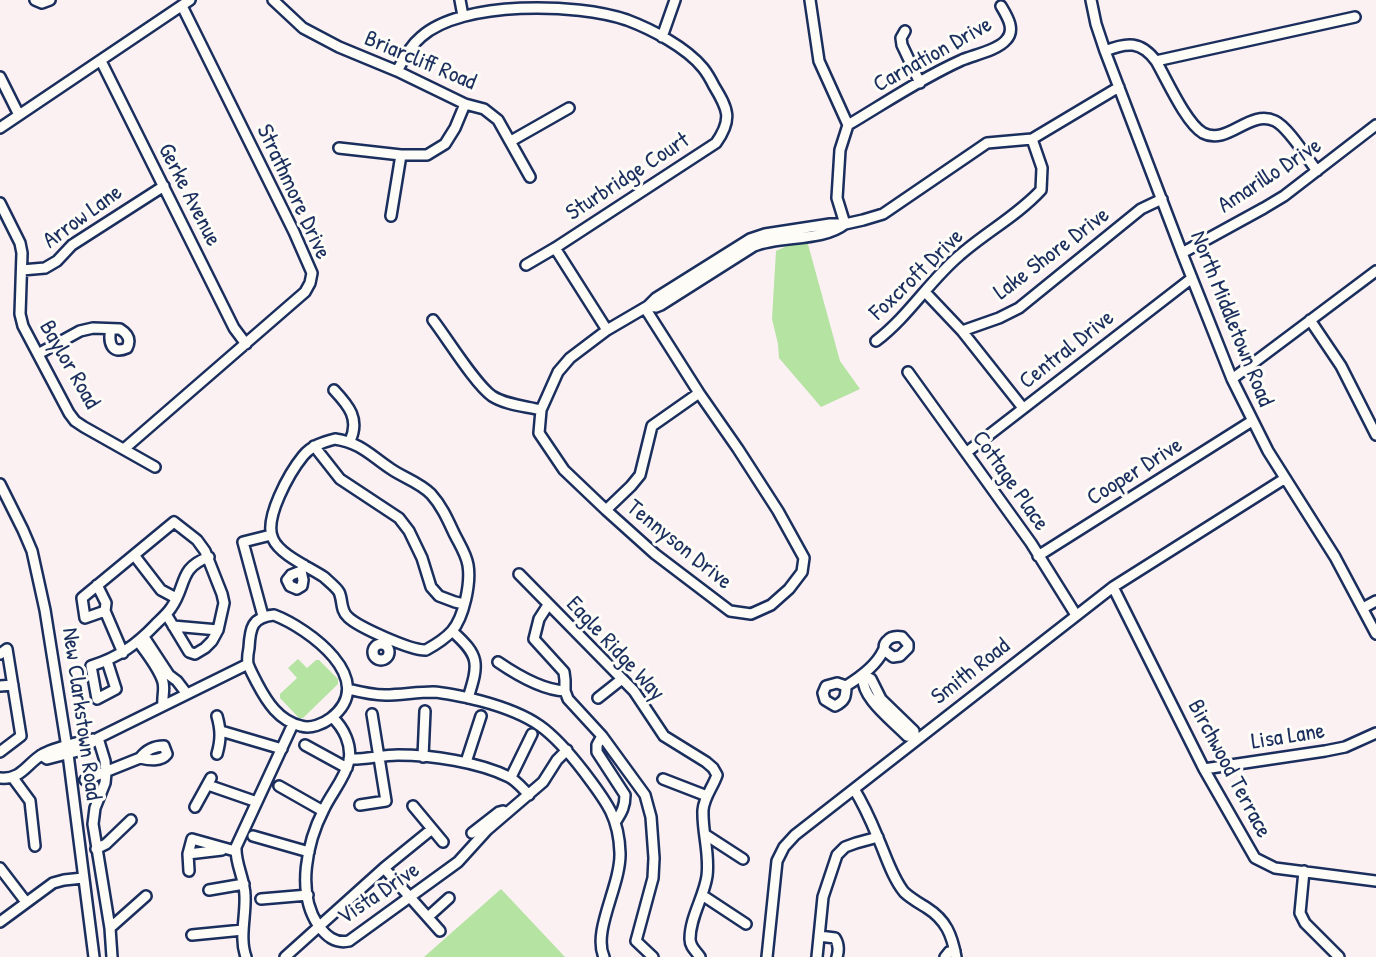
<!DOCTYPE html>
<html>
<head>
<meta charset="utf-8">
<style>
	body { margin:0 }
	canvas { display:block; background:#fbf0f2 }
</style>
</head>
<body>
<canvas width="1376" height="957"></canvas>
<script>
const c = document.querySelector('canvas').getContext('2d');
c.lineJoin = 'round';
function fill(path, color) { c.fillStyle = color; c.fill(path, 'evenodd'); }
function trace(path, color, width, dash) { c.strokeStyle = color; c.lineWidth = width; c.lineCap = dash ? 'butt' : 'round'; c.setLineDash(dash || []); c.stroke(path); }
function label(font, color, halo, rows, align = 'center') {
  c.font = font + ' "Patrick Hand",sans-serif'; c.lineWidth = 6; c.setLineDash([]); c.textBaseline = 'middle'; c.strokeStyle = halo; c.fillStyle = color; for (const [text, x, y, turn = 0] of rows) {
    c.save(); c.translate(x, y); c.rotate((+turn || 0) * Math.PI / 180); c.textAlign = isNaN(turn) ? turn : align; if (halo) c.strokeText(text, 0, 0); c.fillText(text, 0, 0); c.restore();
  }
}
fill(new Path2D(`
	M806,237L840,361L860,389L821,407L779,358L778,344L772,319L776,251Z
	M298,659L307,668L316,660H319L338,679V684L303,718H299L280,698V694L297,678L288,668Z
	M501,889L565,957H424Z`), '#b4e3a2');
const minor = new Path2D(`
	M35,0L42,3L50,0
	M273,0L303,28L339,47L397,71L465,104L484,109L498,120L530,177
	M460,0L463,16
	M810,0L819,61L848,125L840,150L837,198L845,224L863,220L883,214L987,143L1032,139L1119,87
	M1091,0L1096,24L1105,51L1182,253L1232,379L1268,451L1335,557L1376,634
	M905,31L901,38L902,45L920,83
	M662,37L675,0
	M1105,51C1127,42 1141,41 1156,61C1167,80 1186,123 1203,133C1228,146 1249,109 1275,121C1288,127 1307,158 1317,171
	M101,61L234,328L246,344
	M1156,61L1355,17
	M397,71C404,59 410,46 421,37C462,0 577,3 627,20C651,29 686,47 703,68C707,73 711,80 714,86C728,109 733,119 716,143L555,248L526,265
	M0,77L19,115
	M848,125C885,103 922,78 962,60C974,55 998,50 1006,40C1016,30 1007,16 1001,6
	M0,128L190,0
	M511,141L569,108
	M339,148L401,155H427L445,144L455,128L465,104
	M0,203L20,243L22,253L20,314L23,326L69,413L75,421L84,427L155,467
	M391,216L401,155
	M555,248L607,330
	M1182,253L1264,208L1284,196L1376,125
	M22,270L45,268L57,261L72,245L164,186
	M925,292L962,331L1023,408
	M645,308L699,393L738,449L778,511L804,558L802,572L789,589L771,605L751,614L730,611L655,554L606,510L564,470L539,433L541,410L558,372L570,358L607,330L648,306L656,298L750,239L765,234L830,224H845C822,242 781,235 754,246L661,305L656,307L648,306
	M433,320C447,338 475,384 492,396C506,405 525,406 541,410
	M1310,320L1341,366L1376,435
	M962,331L999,318L1019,308L1141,209L1162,199
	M876,341C909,316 929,281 960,255C986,232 1017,216 1041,190L1042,168L1032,139
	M38,354L80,331L93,328L120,329C128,334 131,340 127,348C111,355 108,342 111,329
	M908,372L1031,543L1076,615
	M1232,379L1376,271
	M334,390C349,406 360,419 350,441
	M335,439C361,443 370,455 391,469C404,478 419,482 431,494C441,505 447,518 453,531C458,542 466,553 468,565C471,583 464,617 452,631C445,639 435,645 426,650C412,651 358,627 348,617C340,610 343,600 339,592C336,587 328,581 324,577C309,567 280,555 273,539C263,519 290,472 303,456C311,446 323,442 335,439Z
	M314,446L340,479L399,518L409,531L422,558L431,587L439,596L455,602L464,604
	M124,449L305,292L310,283L312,273L294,232L182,6
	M967,452L1192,278
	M0,484L23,530L32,551L45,610L68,754L94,957
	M606,510L631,486L640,475L652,426L699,393
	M134,555L161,590L176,598
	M1038,556L1252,421
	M301,571L291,575L287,580L290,586L297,589L302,586L303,580L301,571L304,565
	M519,574L634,691L664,736L706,762L713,768L717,775C713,787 704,797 703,810C702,832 710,853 707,876C704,897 690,917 690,939C690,947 696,951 700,957
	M97,585L106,603L105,611L123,653
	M1113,587L1204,769L1255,858L1275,868L1376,881
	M548,605L539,619L534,639L564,672L565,680V691L568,699L602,736L645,795L651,817L654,858L653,878L636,941L653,957
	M1363,608L1376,601
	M105,611L85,618L82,598L174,522L197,540L205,551L222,594L224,603L218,630L212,641L205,648L195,654L189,652L166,614
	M274,615C308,628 380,680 331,718C323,724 311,729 301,726C279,721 267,702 257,683C254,677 250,670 248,664C247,658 248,653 249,648C250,628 252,617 274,615Z
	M263,616L243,542L271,535
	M173,626L218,630
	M452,631C480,656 479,663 468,698
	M144,637L169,675L177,681L187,694
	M138,641C146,653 159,668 163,682C165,690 162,697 163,705
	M373 652a8 8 0 1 1 16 0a8 8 0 1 1-16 0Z
	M0,654L7,649L21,736L0,752
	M107,661L116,689L97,699L91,666C119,657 136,645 156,624C161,619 167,614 171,608C187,586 178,568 209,557
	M498,662C517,675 542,690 565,691
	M863,675L871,679L881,699L914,731V737L916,739
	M863,675C860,698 893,721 907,736L914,737
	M0,686L13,685
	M846,686C846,697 845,701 835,706L825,700L823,693L826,686L837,683L846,686C859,678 876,666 883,651C886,646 882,646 887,641C891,636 896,636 902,637L908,644V648L900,656L893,657L884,650
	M348,689C360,692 373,695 385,695C401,695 417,692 433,692C449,693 465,697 481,701C533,715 551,729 584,772C605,800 619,816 620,853C621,885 592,931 604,957
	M598,698L622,679
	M332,717C344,728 352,745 349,761C345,778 331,794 324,809C307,842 296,892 318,925C326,936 335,944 349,941L458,862L487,830L543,782L557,760L567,750
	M221,731L282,749
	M602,736L597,745V752L625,795C625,806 622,812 616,821
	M98,738L105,761L106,773L105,783L95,808L93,824L110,928L112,957
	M305,745L347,768
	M217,754C221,740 221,730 217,716
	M41,755L47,759L82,750L98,738L248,664
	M423,757L425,711
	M349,759C365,760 381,755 398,755C431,755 479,762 509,777C517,781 523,789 529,795
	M466,762L481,716
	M1204,769L1325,751L1345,747L1376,733
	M511,777L532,734
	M0,778C22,780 27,763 43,754C58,746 77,743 93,739
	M13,778L30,801L35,846
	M663,779L707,796
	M85,780L140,758C149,760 161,762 167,754L164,746C155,746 146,750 140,758
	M208,785L257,802
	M279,786L323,811
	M854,789C864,805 871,821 878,838C886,856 892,877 904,892C910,898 919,903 927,908C946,920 952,935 956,957
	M360,805L386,801L372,714
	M413,806L443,842
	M195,807L211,778
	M472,833L499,812L503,811L507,813
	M706,835L743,859
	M253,836L309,852
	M96,849L106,844L131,820
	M188,854L222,850
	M0,868L26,902
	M384,868L440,931
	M189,871L188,854L192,839L235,851
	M1304,871L1300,913L1305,923L1339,957
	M209,890L244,884
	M702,895L746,924
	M261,899L308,895
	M428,917L449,898
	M0,922L53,883L64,880L83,878
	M110,928L146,896
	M192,935L243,930
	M819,936L835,938C839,944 839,950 837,957
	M246,957C239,938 246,916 245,896C245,879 235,864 236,847L293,724
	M285,957L384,868L432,829
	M767,957L777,861L784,847L795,835L1113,587L1284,479
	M817,957L823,897L837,855L845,847L856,843L878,837
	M945,957L949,952L955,951`);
trace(minor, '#1b2f5e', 14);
trace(minor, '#fdfcf7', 9);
label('23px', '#1b2f5e', '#fdfcf7', [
	["Carnation Drive",933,55,-29],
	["Briarcliff Road",420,61,23],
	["Amarillo Drive",1270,176,-33],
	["Sturbridge Court",628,177,-33],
	["Strathmore Drive",293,192,65],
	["Gerke Avenue",189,195,63],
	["Arrow Lane",83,217,-36],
	["Lake Shore Drive",1052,254,-37],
	["Foxcroft Drive",917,275,-44],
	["North Middletown Road",1231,319,68],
	["Central Drive",1067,350,-38],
	["Baylor Road",69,365,60],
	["Cooper Drive",1135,472,-32],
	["Cottage Place",1010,481,55],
	["Tennyson Drive",679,545,39],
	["Eagle Ridge Way",615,649,47],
	["Smith Road",971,672,-38],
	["New Clarkstown Road",81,714,82],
	["Lisa Lane",1288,737,-9],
	["Birchwood Terrace",1229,769,62],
	["Vista Drive",379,894,-34]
]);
</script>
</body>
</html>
